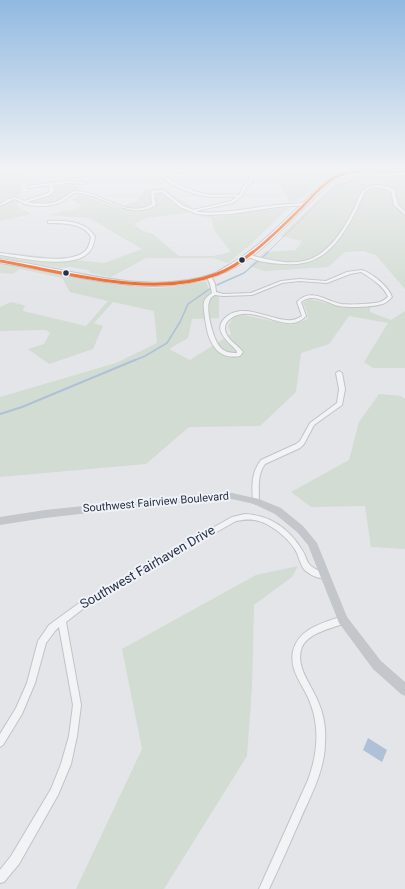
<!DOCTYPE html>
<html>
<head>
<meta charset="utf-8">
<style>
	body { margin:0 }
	canvas { display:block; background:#e3e5e8 }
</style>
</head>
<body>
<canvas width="405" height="889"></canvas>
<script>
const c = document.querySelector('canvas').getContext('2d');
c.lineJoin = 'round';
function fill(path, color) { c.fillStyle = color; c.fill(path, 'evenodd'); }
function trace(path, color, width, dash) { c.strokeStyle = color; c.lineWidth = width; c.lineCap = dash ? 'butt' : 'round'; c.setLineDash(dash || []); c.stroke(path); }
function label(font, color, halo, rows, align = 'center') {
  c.font = font + ' Roboto,sans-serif'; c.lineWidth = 4; c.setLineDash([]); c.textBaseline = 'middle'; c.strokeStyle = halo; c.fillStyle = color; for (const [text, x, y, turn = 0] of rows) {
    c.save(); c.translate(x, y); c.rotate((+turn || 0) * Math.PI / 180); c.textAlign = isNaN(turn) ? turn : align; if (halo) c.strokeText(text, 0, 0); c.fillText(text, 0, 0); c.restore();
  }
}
fill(new Path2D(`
	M18,168H26L19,197H7L0,203V175Z
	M276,168H405C380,168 344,166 322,180C311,187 305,201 290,202L274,174H279Z
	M374,174H405V289L376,255L363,251L345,252L328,267L265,271L249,266L265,252L296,250L302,241L280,236L336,183L352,177Z
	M78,182V192C66,192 67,198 58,201C48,205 36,203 26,202C37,199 55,199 57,185Z
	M161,187L192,207L187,213L146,218L134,224L141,230L153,234L179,256H213L231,252L214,230L211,218L200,217L209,215L214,217L290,207L250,245L228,263L213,258H146L111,277L91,273L88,270L70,267L61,268L0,258V252L104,263L142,249L89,218L47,215L82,207L72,199L82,195L118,208L137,201L144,190Z
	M18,200L17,206L32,214L0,221V206L8,201Z
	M0,264C52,269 102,286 154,288C172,288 189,284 206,281L209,290L219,291V318L192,319L188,338L169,349L190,360L231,334L228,326L234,316L244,315L291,325L308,319L307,312L303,303L310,299L345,308L370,307V312L391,320L405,311V368H373L364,362L388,323L349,316L329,344L301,353L296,392L260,426L189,427L146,464L0,477V397L116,363L157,343L154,311L113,302L94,323L103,326L93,349L49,364L28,349L44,344L50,333L46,330L0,331V307L11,302L27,306L24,307L23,311L86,326L108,301L70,292L62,278L20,269L13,274L0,273Z
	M379,394L401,396L405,399V549L371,547L365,506L311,507L291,492L349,460L359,422Z
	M298,566L292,577L254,605L252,687L247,756L164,889H76L142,749L122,649L256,575Z`), '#d2dcd3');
fill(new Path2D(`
	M368,738L387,750L382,762L363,750Z`), '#aec1d6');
trace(new Path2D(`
	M267,253L333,188L359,178L405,176`), '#aec1d6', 1);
trace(new Path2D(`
	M261,259L268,252
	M217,285L244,273L258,261
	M133,361L145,356L167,343L180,322L188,304L211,288`), '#aec1d6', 1.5);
trace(new Path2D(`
	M0,414L22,407L135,360`), '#aec1d6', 2);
const street = new Path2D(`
	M10,168H15L0,174V172Z
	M61,168H68L79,170L131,168L129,169L79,172Z
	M151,168H155C171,183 192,193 214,195C222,195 230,194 239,195L244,185L250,180L249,171L254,168H258L252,172L253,181L246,187L241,197L233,203L196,211L198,212C224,214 250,208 276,205C285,204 295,204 304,203L306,204L304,205L277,207L231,214L208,215L197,214L180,207L162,192L154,193L156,205C134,218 113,203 92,196C87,195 82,193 77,193C71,193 66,200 61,202C51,207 35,207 25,204C21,202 18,200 14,199L0,206V204C10,198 13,195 24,201L48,193L50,191L49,185L29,188H28V186L65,181L84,182L86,183L84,184L65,183L53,185L54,191L50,195L27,202C37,204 50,205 58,201C65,198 70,191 77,191C100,192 120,213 143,208C146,207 149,206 152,204L151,191L163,190L182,205L193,210L231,201L237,197C230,196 222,197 215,197C191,196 167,185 151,168Z
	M169,168C177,168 184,173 192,172C200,172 208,168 216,168C202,176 183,177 169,168Z
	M378,185L394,189L398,205L405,212V215L394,205L391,191C384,188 371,184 365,192C362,196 359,206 356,211C340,241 323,267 286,264C274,264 257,262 247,256L249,255C267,259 286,265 304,261C328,256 344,229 354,209C357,203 359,194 364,190C367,186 373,186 378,185Z
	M48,221C63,220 87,221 95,237C94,242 93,248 89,252C75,270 20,258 0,255V253C20,255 70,266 85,251C89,248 90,242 91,237C84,223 63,223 49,223H48Z
	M362,270C373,274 388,286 392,297C390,299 388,301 385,303C376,307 349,308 339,306C327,303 312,292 301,302L306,316C301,321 295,324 287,323C269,321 246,306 230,319C225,323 224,328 226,333C229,341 238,345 243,352L240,356C234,357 227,357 222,354C208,346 206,326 204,311C204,308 203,305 204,302C205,298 209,295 212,293L210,284L207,277V276H211L215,284L216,292L223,294L251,293L281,281L299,279L326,281L347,272ZM361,272C371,278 384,286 388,297C385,299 383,301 380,302C372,304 349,305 341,304C326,301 311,287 297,302L302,316C297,319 293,321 287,320C267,319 241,301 224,319C213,331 229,342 236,350L237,352V353C230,353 224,352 220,347C213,339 206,311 209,302C210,298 212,296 215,295L223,296L252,295L282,283L299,281L327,283L350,274Z
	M339,371L342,373L345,389L342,405L314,425L304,444L300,448L265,464C257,475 259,488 259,501L258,503L256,504L254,503L253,501C252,486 251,473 261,460L296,444L300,441L310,423L337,403L339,389L336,373Z
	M245,514C269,515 289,528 302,550C306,555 306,562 311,566C316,570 322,572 328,574L329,576L328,578C320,580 307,574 303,568C300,563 299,558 297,553C290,539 270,522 254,520C248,519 242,520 236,521L88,605L66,622L81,705L77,736L71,764L58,795L19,864L4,882L0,883V870L11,856L51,789L61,764L69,736L73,705L59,627L55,631L46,643L35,683L22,714L3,745L0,747V734L16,708L27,683L38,641L49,625L82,601L232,517Z
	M343,616L346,617L347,620L346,623C332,628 308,633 302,647C294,667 313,686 319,704C324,716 326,730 325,742C325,770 311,795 300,820C290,843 280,866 269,889H259L308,780C317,756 320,730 311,705C307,692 298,682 294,669C292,663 292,657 293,651C299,628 323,623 343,616Z`);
const primary = new Path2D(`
	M377,169L405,170V172C380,172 356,171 333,181C324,187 318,194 310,202C290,221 271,243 248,259C175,311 80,274 0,263V259C68,268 145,297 213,274C218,272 223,268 229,265C258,249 280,224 305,201C313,193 320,184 330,179C344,171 361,170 377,169Z`);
trace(street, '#c1c3c6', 2);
trace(primary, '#bec2c6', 2);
fill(street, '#f2f3f5');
fill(new Path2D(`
	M211,493H232L259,499L281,508L303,526L317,543L347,617L381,661L405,682V696L401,694L373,669L339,623L308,545L297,532L275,514L254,504L232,499H211L45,518L0,525V517L45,510Z`), '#c3c6ca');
fill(primary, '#f6f6f7');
trace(new Path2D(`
	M252,253C270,239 287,222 303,206C314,195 324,182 338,176C359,168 383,171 405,171`), '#f26522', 2.5);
trace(new Path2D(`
	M0,261C65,272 153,299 217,274C230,269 242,261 253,252`), '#f26522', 3);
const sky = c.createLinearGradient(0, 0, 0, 292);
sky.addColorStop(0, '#91b9e1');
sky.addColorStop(0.58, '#f2f3f5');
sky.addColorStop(1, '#f2f3f500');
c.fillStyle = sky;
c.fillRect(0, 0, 405, 292);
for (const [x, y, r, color] of [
	[242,260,3.5,"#273144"],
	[66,273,3.5,"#273144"]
]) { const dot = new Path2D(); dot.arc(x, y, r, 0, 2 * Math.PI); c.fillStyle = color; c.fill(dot); trace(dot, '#f0f3f8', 1.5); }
label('11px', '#273144', '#f0f3f8', [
	["Southwest Fairview Boulevard",156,503,-5]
]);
label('13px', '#273144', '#f0f3f8', [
	["Southwest Fairhaven Drive",148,568,-30]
]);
</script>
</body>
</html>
